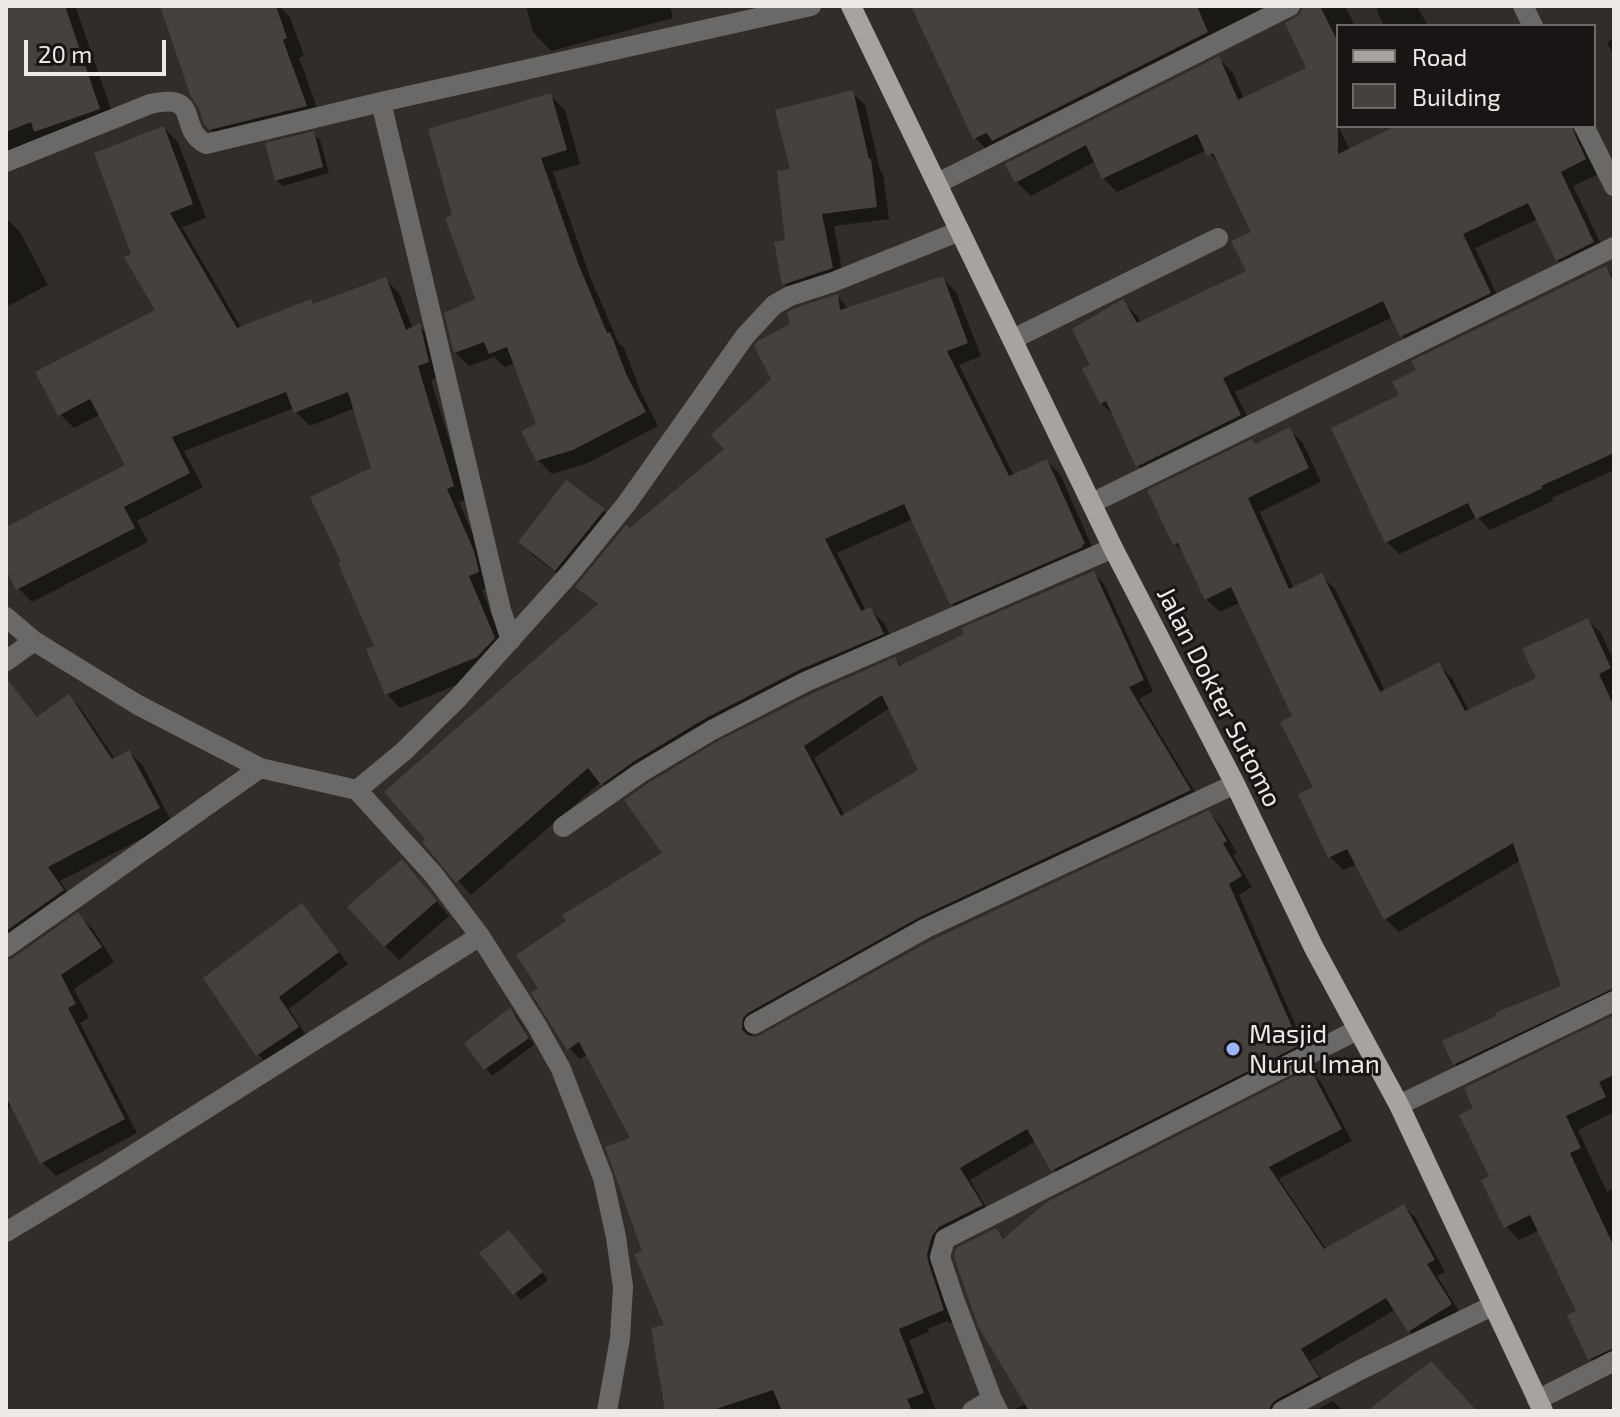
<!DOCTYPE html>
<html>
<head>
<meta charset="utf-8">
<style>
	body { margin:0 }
	#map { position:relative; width:1620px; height:1417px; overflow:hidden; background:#322d29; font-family:"Exo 2",sans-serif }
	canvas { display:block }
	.frame { position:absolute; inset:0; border:8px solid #ece9e6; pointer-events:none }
	.legend { position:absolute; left:1336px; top:24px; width:260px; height:104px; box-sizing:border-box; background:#181514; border:2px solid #6d6a68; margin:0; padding:10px 14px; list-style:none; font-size:24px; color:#ece9e6 }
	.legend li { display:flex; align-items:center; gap:16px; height:40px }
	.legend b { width:40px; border:2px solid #6d6a68 }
	.scale { position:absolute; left:24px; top:40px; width:142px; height:36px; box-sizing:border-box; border:4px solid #ece9e6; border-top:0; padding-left:10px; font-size:24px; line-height:28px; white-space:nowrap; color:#ece9e6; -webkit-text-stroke:6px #181514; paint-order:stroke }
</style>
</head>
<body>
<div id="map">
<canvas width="1620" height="1417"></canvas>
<div class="frame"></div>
<ul class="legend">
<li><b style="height:10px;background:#a8a39f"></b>Road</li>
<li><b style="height:22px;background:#46413d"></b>Building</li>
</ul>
<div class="scale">20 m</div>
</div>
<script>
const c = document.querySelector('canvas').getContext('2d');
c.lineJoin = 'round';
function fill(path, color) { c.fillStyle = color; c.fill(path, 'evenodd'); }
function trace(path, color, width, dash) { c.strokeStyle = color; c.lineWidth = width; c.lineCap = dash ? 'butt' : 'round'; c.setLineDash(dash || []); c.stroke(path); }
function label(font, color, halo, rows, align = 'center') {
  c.font = font + ' "Exo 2",sans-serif'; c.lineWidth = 6; c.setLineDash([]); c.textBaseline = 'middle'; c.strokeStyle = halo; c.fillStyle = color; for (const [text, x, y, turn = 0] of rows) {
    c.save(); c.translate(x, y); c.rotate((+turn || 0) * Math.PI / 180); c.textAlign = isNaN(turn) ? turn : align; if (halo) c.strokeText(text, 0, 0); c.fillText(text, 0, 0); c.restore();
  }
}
fill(new Path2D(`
	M9,6H74L76,8L117,127L6,158V7Z
	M162,6H279L290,17L304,56L299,58L323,124L229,147L210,129Z
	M526,6H670L673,18L551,51L533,32Z
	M913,6H1345L1355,26H1338V126L1350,150L1401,126H1566L1571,128L1585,142L1599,174L1573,186L1607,256L1571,274L1557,260L1538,219L1475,248L1503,307L1416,350L1402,336L1393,317L1235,392L1254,430L1152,480L1138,466L1115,417L1101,403L1093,366L1123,302L1137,316L1141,323L1248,272L1254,233L1223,169L1207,150L1117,192L1103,178L1096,161L1031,196L1017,182L1219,59L1233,73L1244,99L1308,69L1304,8L1300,7L989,152L975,138Z
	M1383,6H1417L1428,26H1384L1376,9Z
	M1614,38V57L1607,42Z
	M852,93L865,105L880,170L883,174L889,219L834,226L844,281L797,297L784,284L776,243L787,241L792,171Z
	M551,96L565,110L580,164L553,172L591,279L618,342L624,348L641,392L658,426L588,463L552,474L538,460V425L515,363L505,367L494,357L469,366L455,352L477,301L454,216Z
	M164,128L178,142L206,218L182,227L242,329L311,301L315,305L385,279L399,293L413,329L419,326L433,340L442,376L431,380L467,500L459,502L487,567L491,586L482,590L508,652L491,671L400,708L387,694L377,647L373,469L355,408L310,426L296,412L294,408L184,451L203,487L137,521L148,542L32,602L18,588L6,565V529L128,466L101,414L74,428L60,414L157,310L133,255Z
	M313,134L320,140L329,173L283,186L276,180Z
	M6,218L20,232L48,285L6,307Z
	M1605,268L1614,277V470L1552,498L1553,501L1490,530L1477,517L1399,554L1387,542L1401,396Z
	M942,278L956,292L981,356L959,365L1014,476L1047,461L1060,474L1097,558L965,617L952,604L913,519L837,553L866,611L870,609L884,623L896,647L813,683L615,797L601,782L471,895L424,842L599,606L578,587L630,531L727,449L774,380L837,296L849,309Z
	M1289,429L1303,443L1321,482L1260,512L1294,589L1322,576L1335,589L1385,691L1439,665L1452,678L1469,711L1538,679L1587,620L1601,633L1614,661V1006L1468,1077L1454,1063L1564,987L1521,860L1399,932L1386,919L1357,864L1343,870L1330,857L1315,788L1295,717L1239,603L1220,612L1206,599L1186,555L1175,544L1256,445Z
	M567,482L604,511L618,525L570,583L534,556L520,542Z
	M1093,573L1104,584L1153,691L1139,699L1201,802L931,927L754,1028L752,1039L1209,813L1220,824L1237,853L1233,855L1252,887L1239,895L1309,1056L1064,1180L1053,1169L1036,1141L970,1180L992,1217L943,1247L954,1321L950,1323L947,1321L928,1329L929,1332L909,1340L936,1411H666L661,1393L664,1392L667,1326L645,1252L632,1139L588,1054L580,1059L569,1048L665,854L895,659L902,667ZM891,707L921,771L845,816L814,758Z
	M69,696L82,710L115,759L129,752L143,766L172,823L60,881L76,905L7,956V961L14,960L78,915L92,928L114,962L74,989L89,1018L80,1023L137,1133L56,1176L42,1162L13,1105L6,1109V718L24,703L39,718Z
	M416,876L449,916L399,960L385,946Z
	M302,906L312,916L348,964L289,1009L308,1038L268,1065L258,1054Z
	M510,1011L517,1017L534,1045L492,1076L467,1043Z
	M1614,1018V1112L1578,1130L1607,1192L1614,1188V1366L1603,1372L1590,1358L1578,1312L1540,1230L1519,1240L1506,1226L1491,1177Z
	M1310,1071L1321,1082L1352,1141L1279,1179L1327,1250L1404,1206L1415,1217L1445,1272L1437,1276L1462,1316L1420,1342L1409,1331L1396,1309L1310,1361L1328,1389L1286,1411H1012L1027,1403L996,1230L1005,1240Z
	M516,1239L548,1280L521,1300L482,1253Z
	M1333,1401L1343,1411H1314Z`), '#0007');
fill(new Path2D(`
	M6,6H65L100,109L34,132L31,122L6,132Z
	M160,6H276L287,38L283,40L307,106L209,130L204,123L198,107L191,97Z
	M911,6H1197L1208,32L992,141L987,133L973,139Z
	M1303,6H1320L1338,42V154L1396,126H1571L1586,159L1561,172L1594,242L1556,261L1528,203L1463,234L1491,293L1400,337L1383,301L1223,378L1241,415L1136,467L1106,401L1100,404L1082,369L1090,365L1072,329L1123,299L1137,323L1246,271L1231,241L1251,232L1213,153L1207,156L1197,134L1102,179L1086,145L1015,183L1005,164L1219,56L1238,100L1306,68L1285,23L1300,14Z
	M853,90L869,159H871L877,207L822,214L833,268L782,285L774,242L785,240L777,171L790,169L775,110Z
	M551,93L567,150L541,158L578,263L607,333L610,332L627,376L646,412L573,450L536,461L521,431L536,424L507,347L489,354L484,342L454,353L444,313L475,299L445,218L452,215L428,129Z
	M164,126L193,204L170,213L237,328L311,299L313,304L386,277L406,330L420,323L429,362L418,366L454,486L447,489L474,551L479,572L469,576L495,638L477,657L385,695L366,649L374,646L338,563L341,562L310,497L371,468L348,392L294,413L286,392L172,437L190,473L124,507L135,528L16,590L6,570V527L125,465L90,399L58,416L35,372L155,310L124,257L131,254L94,153Z
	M314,131L323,167L275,181L265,143Z
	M1606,266L1614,283V453L1541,486L1543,488L1476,519L1468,503L1385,543L1331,428L1399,395L1392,382L1416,370L1411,361Z
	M943,276L968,343L947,351L1009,476L1047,459L1085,544L1082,545L1083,547L950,605L904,504L825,539L861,611L871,607L884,634L799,670L706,718L633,762L601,785L588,768L456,883L422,842L425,839L384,792L598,604L575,587L626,525L630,528L724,449L711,435L771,379L754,346L758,341L790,324L787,312L795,308L838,294L840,310Z
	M1290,427L1309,468L1248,498L1289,589L1322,573L1380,692L1439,662L1465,711L1536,678L1522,649L1588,618L1611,668L1599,674L1614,706V988L1453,1065L1442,1041L1496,1016L1495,1013L1561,986L1513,843L1384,920L1347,849L1328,858L1298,794L1313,787L1280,722L1292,716L1231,587L1205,600L1178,543L1173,545L1147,490L1252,439L1255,444Z
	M566,480L605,509L555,571L518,542Z
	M1094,571L1144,680L1129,687L1191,790L920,917L748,1013L743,1018L742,1030L748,1035L755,1037L760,1035L932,940L1209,810L1227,841L1223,843L1242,876L1229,884L1300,1045L1051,1171L1027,1129L960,1168L983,1205L939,1227L932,1236L927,1254L928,1261L944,1310L899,1329L924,1393L907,1399L912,1411H782L773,1390L710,1411H665L651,1328L664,1325L634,1254L642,1251L605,1147L630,1138L579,1042L567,1050L531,993L538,988L516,955L566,921L562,915L662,853L624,800L647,784L718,741L811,694L895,657L899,666L964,634L961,628ZM882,695L918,770L841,816L804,746Z
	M6,678L37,717L69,694L112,759L129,750L160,808L48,867L64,890L6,931Z
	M402,859L437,901L384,947L347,907Z
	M302,903L339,952L279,997L299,1027L256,1056L203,978Z
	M78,912L102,947L61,975L76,1004L68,1008L125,1119L40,1164L6,1097V960L13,958Z
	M510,1008L529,1038L484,1070L464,1043Z
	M1614,1015V1075L1599,1082L1606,1097L1566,1116L1581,1148L1570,1153L1614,1247V1348L1588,1360L1567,1315L1576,1311L1530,1215L1504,1228L1481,1180L1489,1176L1459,1115L1473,1108L1464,1088Z
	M1310,1068L1342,1129L1269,1167L1324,1249L1404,1204L1435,1260L1427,1264L1452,1304L1408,1332L1386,1298L1301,1349L1319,1377L1276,1400L1271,1405L1269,1411H1029L978,1326L954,1257L956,1248L996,1228L1003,1239L1047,1202Z
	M509,1230L543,1272L513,1295L479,1253Z
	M1431,1361L1477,1411H1367Z`), '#46413d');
trace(new Path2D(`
	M1523,6L1533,26
	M381,102L501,610L511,640
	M1584,126L1614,186
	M6,162L150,104C203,92 176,128 206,144L381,102L811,6
	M938,183L1290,6
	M1013,339L1218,238
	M1092,503L1614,247
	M6,617L34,641
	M6,661L34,641L138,705L260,768L357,790L433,874L480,936L537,1026L561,1069L603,1178L616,1237L623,1287L620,1338L607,1411
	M357,790L403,752L458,698L571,572L627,503L745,336L774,305L790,296L833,282L960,231
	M563,827L640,773L712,730L805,682L1113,548
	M6,947L260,768
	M754,1024L926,928L1235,784
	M1399,1105L1614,1001
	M6,1232L109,1170L480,936
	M1537,1400L1614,1361
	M972,1411L992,1399
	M998,1411L992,1399L954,1299L940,1257L945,1239L1357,1030
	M1282,1411L1360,1370L1492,1306`), '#6b6967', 20);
trace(new Path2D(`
	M851,6L1113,548L1235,784L1314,948L1399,1105L1543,1411`), '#a8a39f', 20);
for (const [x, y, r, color] of [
	[1233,1049,8,"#9bb4fd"]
]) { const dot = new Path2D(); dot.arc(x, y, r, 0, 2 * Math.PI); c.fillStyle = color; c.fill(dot); trace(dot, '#181514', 3); }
label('26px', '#ece9e6', '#181514', [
	["Jalan Dokter Sutomo",1219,697,63]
]);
label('26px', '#ece9e6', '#181514', [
	["Masjid",1249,1034],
	["Nurul Iman",1249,1064]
], 'left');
</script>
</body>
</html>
